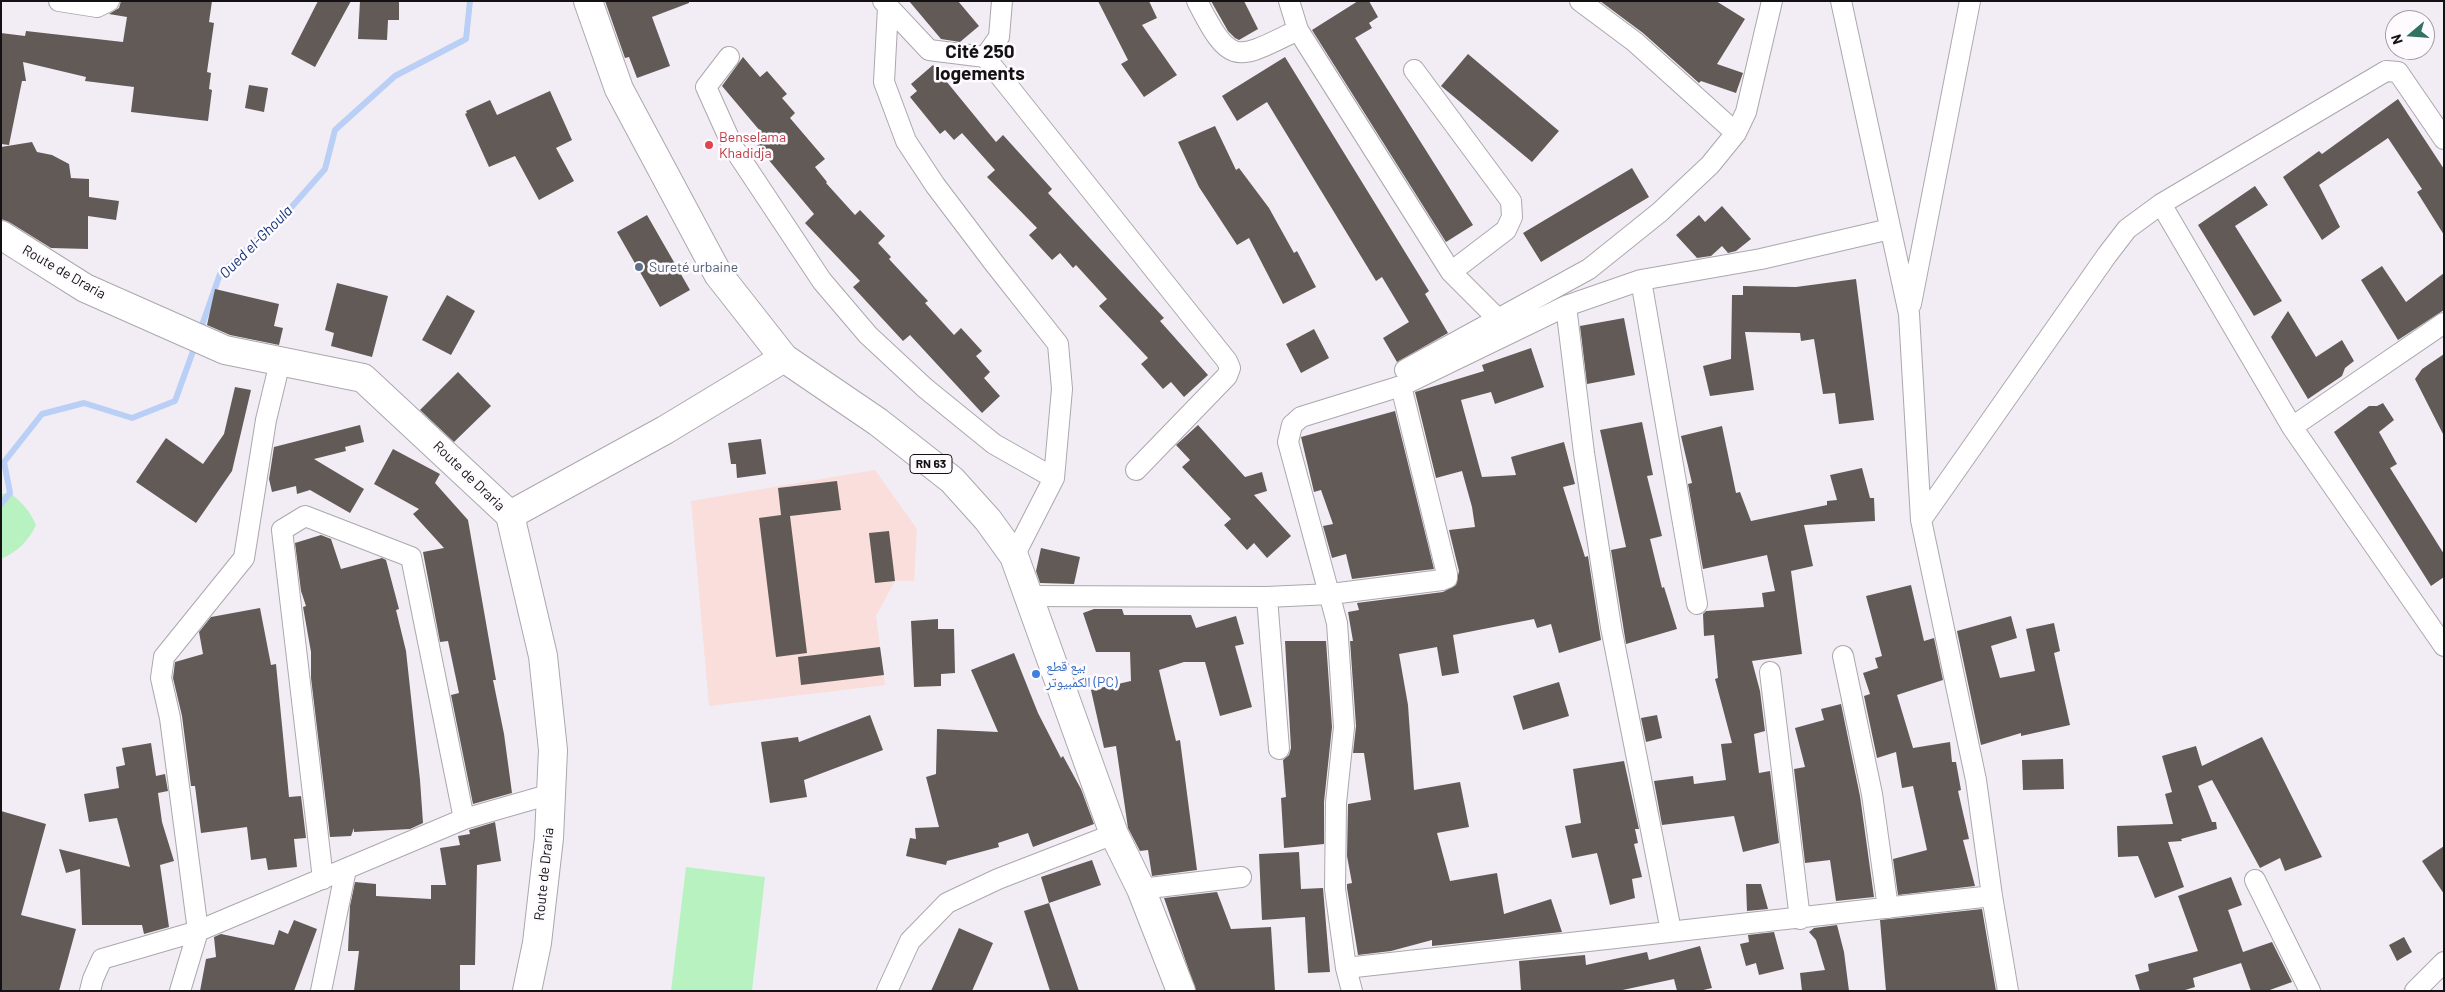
<!DOCTYPE html>
<html>
<head>
<meta charset="utf-8">
<style>
	body { margin:0 }
	#map { position:relative; width:2445px; height:992px; overflow:hidden; background:#f2edf5; font-family:Barlow,sans-serif }
	canvas { display:block }
	.frame { position:absolute; inset:0; border:2px solid #131114; pointer-events:none }
	.north { position:absolute; left:2385px; top:10px; width:50px; height:50px; box-sizing:border-box; background:#fefbff; border:1px solid #a09da1; border-radius:50%; rotate:252deg; font-size:14px; font-weight:700; line-height:20px; text-align:center; color:#131114 }
	.north::after { content:''; display:block; margin:auto; width:18px; height:22px; background:#317261; clip-path:polygon(50% 0,100% 100%,50% 72%,0 100%) }
</style>
</head>
<body>
<div id="map">
<canvas width="2445" height="992"></canvas>
<div class="frame"></div>
<div class="north">N</div>
</div>
<script>
const c = document.querySelector('canvas').getContext('2d');
c.lineJoin = 'round';
function fill(path, color) { c.fillStyle = color; c.fill(path, 'evenodd'); }
function trace(path, color, width, dash) { c.strokeStyle = color; c.lineWidth = width; c.lineCap = dash ? 'butt' : 'round'; c.setLineDash(dash || []); c.stroke(path); }
function label(font, color, halo, rows, align = 'center') {
  c.font = font + ' Barlow,"Noto Naskh Arabic",sans-serif'; c.lineWidth = 5; c.setLineDash([]); c.textBaseline = 'middle'; c.strokeStyle = halo; c.fillStyle = color; for (const [text, x, y, turn = 0] of rows) {
    c.save(); c.translate(x, y); c.rotate((+turn || 0) * Math.PI / 180); c.textAlign = isNaN(turn) ? turn : align; if (halo) c.strokeText(text, 0, 0); c.fillText(text, 0, 0); c.restore();
  }
}
fill(new Path2D(`
	M875,470L917,529L914,581H895L876,616L885,685L709,706L691,501Z`), '#f9dedb');
fill(new Path2D(`
	M10,493C22,502 30,511 36,525C28,542 18,551 1,559V494Z
	M686,867L765,877L752,991H671Z`), '#b8f2c0');
trace(new Path2D(`
	M200,331L220,274L288,211L325,169L335,130L395,76L466,39L470,1
	M1,504L10,493L4,462L42,414L84,403L132,418L175,401L196,343`), '#bacff5', 6);
fill(new Path2D(`
	M121,1H212L209,22L214,23L207,72L211,73L209,89L212,90L208,121L131,112L134,87L85,81L86,77L23,62L26,81H22L9,145L1,144V33L25,36L26,31L123,42L127,17L109,14L119,8Z
	M318,1H351L315,67L291,54Z
	M360,1H399V20H388L387,40L358,39Z
	M605,1H689V3L652,17L670,66L637,78L629,57L625,58Z
	M909,1H958L979,26L960,42L941,39Z
	M1098,1H1149L1157,18L1142,25L1177,75L1144,97L1121,64L1128,60Z
	M1211,1H1244L1258,29L1239,40L1235,38L1228,31Z
	M1358,1H1369L1378,17L1369,23L1372,28L1355,38L1473,225L1446,242L1312,30Z
	M1600,1H1716L1745,19L1717,64L1743,73L1736,93L1701,81L1699,83L1643,33Z
	M1468,54L1559,131L1532,162L1441,86Z
	M743,57L760,77L767,71L787,94L782,98L795,113L790,118L825,159L815,167L827,182L826,183L855,215L860,210L885,236L878,243L891,257L889,259L928,301L925,303L954,335L961,328L982,351L976,356L990,372L984,378L1000,396L982,413L910,335L903,341L853,287L860,281L805,223L814,214L757,146L766,138L722,86Z
	M1285,57L1429,291L1425,294L1448,333L1397,362L1383,338L1409,322L1382,277L1376,281L1267,102L1237,121L1222,96Z
	M933,65L996,142L1003,135L1052,189L1048,193L1164,318L1160,321L1208,375L1184,397L1171,382L1163,389L1141,364L1148,358L1099,306L1107,299L1076,265L1073,268L1060,253L1052,260L1029,235L1037,228L987,177L995,170L962,133L954,140L945,130L940,134L910,97L917,91L911,84Z
	M249,85L268,88L264,112L245,108Z
	M550,91L572,140L556,148L574,181L539,200L515,156L489,167L465,114L467,113L466,111L490,100L497,115Z
	M2398,99L2444,169V235L2417,192L2422,189L2388,138L2319,185L2340,227L2322,240L2283,177L2319,151L2322,154Z
	M1215,126L1236,170L1239,168L1269,208L1294,253L1297,251L1316,287L1283,304L1249,238L1237,245L1199,187L1178,142Z
	M32,142L37,152L52,155L69,164L71,178L89,179V197L119,201L116,220L88,216V249L51,248L9,222L1,219V147Z
	M1632,168L1649,197L1541,262L1523,233Z
	M2255,186L2268,205L2235,226L2282,301L2254,316L2198,225Z
	M1722,206L1751,239L1736,251L1728,253L1722,246L1711,256L1697,258L1676,235L1699,215L1705,222Z
	M647,215L690,290L660,307L617,232Z
	M2382,266L2406,302L2444,273V310L2398,340L2361,280Z
	M1856,279L1874,420L1839,424L1835,393L1823,394L1814,339L1801,341L1800,333L1745,332L1754,390L1710,396L1703,366L1731,359L1732,295H1743V286L1796,287Z
	M337,283L388,296L372,357L331,346L334,333L325,330Z
	M215,289L279,304L274,326L283,328L279,345L230,335L207,325Z
	M447,295L475,311L451,355L422,340Z
	M2288,311L2316,357L2342,340L2354,361L2345,368L2342,376L2308,399L2271,337Z
	M1624,318L1635,375L1587,384L1580,326Z
	M1314,329L1329,358L1301,373L1286,344Z
	M1531,348L1544,387L1495,404L1491,392L1461,400L1482,477L1516,475L1511,457L1564,442L1575,484L1563,487L1585,557L1588,556L1601,640L1559,653L1551,624L1537,628L1534,619L1453,635L1459,673L1442,676L1437,647L1399,654L1408,705L1414,790L1460,782L1469,827L1437,833L1450,881L1497,873L1504,914L1551,899L1562,932L1432,946V940L1391,951L1358,955L1347,888V884L1352,883L1347,856L1348,804L1371,800L1364,753H1353L1356,726L1350,641H1353L1348,612L1359,610L1357,603L1443,592L1456,585L1459,571L1449,530L1475,527L1472,507L1462,471L1436,478L1415,392L1484,371L1482,365Z
	M2444,354V436L2415,379L2422,369Z
	M458,372L491,406L454,442L420,410Z
	M235,387L251,390L232,471L196,523L136,482L166,438L203,464L224,434Z
	M2383,403L2394,420L2379,432L2397,464L2390,468L2444,554V577L2431,586L2334,432L2369,406H2377Z
	M1395,411L1434,569L1352,579L1346,554L1332,558L1323,526L1333,524L1321,490L1314,492L1301,437Z
	M1642,422L1653,475L1647,476L1662,536L1650,539L1662,588L1664,587L1677,629L1626,644L1611,550L1626,547L1600,430Z
	M360,425L364,442L345,447L346,451L314,459L364,489L350,513L310,490L297,494L296,486L272,492L269,479L274,447Z
	M1198,425L1245,477L1262,472L1267,491L1254,495L1291,536L1267,558L1254,543L1247,550L1224,525L1231,519L1182,467L1190,460L1176,445Z
	M1722,426L1736,493L1740,492L1751,521L1827,505V501L1837,500L1830,475L1862,468L1870,498H1874L1875,521L1804,525L1813,566L1791,571L1802,654L1752,661L1760,691L1765,731L1754,734L1759,773L1770,771L1779,843L1743,852L1734,816L1662,825L1654,781L1693,776L1694,784L1726,780L1721,744L1732,743L1715,679L1718,678L1714,635L1704,636L1703,614L1706,611L1764,607L1762,593L1775,591L1767,555L1703,569L1688,484L1692,483L1681,436Z
	M761,439L766,474L737,478L736,464H731L728,443Z
	M393,449L440,474L435,483L468,520L496,680H493L504,734L512,793L473,804L451,695L459,693L448,641L440,642L423,552L444,548L413,514L419,509L374,484Z
	M837,481L841,510L790,516L807,653L776,657L759,518L781,515L778,488Z
	M889,531L895,581L875,583L869,533Z
	M321,535L331,539L341,569L382,558L386,560L399,609L396,610L406,651L420,780L423,823L410,829L354,832V828L351,836L330,837L311,678V652L303,607L306,606L301,591L295,543Z
	M1041,548L1080,557L1074,584L1040,583L1036,571Z
	M1911,585L1924,641L1934,638L1943,680L1897,695L1913,748L1950,742L1952,762H1956L1961,790L1958,791L1969,839L1963,840L1975,886L1898,895L1893,859L1927,850L1913,786L1902,788L1896,752L1877,758L1864,696L1870,694L1863,673L1878,668L1875,658L1882,656L1866,596Z
	M260,608L271,665L276,664L289,797L301,796L306,838L294,839L297,867L268,870L266,858L251,860L247,827L201,833L195,786H191L182,716L173,678L175,662L203,654L199,632L211,617Z
	M1094,609H1122L1124,615H1191L1196,628L1236,616L1244,644L1235,646L1252,707L1220,716L1205,662H1184L1159,670L1176,741L1180,740L1197,870L1152,876L1148,850L1140,851L1128,828L1116,746L1104,748L1091,690L1131,681L1130,652H1096L1083,613Z
	M2011,616L2017,638L1991,646L2000,678L2035,671L2026,629L2054,623L2060,651L2054,653L2070,725L2021,736V733L1981,745L1957,631Z
	M938,619V629H954L955,673L941,674V686L914,687L911,621Z
	M1285,641H1326L1332,727L1324,802V844L1284,848L1281,798L1286,797L1283,760L1289,755L1291,748Z
	M880,647L884,675L801,685L798,657Z
	M1014,653L1038,713L1061,758L1063,756L1081,789L1094,824L1033,847L1028,833L998,843L999,847L947,861L946,865L906,856L910,838L916,839L915,828L939,827L926,777L936,774L937,729L998,732L971,670Z
	M1559,682L1569,716L1523,730L1513,696Z
	M1841,704L1860,796L1874,897L1836,901L1830,860L1805,863L1794,769L1805,767L1795,728L1824,720L1821,709Z
	M870,715L883,750L804,780L807,797L770,803L761,742L798,737L799,742Z
	M1657,715L1662,738L1646,742L1641,718Z
	M2262,737L2322,857L2285,871L2280,858L2260,868L2212,780L2198,786L2212,822H2216L2217,829L2181,839L2182,841L2168,842L2184,887L2155,898L2138,856L2118,857L2117,826L2173,824L2165,794L2172,792L2162,756L2196,746L2202,766Z
	M151,743L156,776L165,774L168,791L158,793L162,822L174,861L160,865L169,927L144,934L142,925H82L80,869L66,873L59,849L130,867L117,818L89,822L84,794L119,788L116,767L125,765L122,748Z
	M2063,759L2064,789L2023,790L2022,760Z
	M1624,761L1639,829H1635L1638,843L1634,844L1642,877L1632,879L1635,898L1610,905L1597,853L1572,858L1565,826L1581,823L1573,769Z
	M1,811L46,824L21,915L76,929L59,991H1Z
	M495,822L501,861L477,865L475,965H460V991H354L359,951H348L350,906L355,882L376,884V896L431,899V885H446L440,848L460,845L458,836L470,834L469,830Z
	M2444,846V894L2422,861Z
	M1299,852L1301,889L1323,888L1330,972L1308,973L1305,917L1262,920L1259,854Z
	M1092,860L1101,885L1049,903L1041,877Z
	M2231,877L2242,905L2228,910L2243,952L2272,942L2292,982L2267,991H2251L2241,963L2193,978L2195,987L2182,991H2140L2135,975L2149,971L2148,964L2198,951L2178,896Z
	M1746,884H1761L1768,909L1747,911Z
	M1217,892L1231,929L1271,927L1275,991H1196L1164,898Z
	M1049,903L1079,991H1050L1024,911Z
	M1982,909L1996,991H1886L1880,920Z
	M294,920L317,929L294,991H200L206,959L216,957L214,937L221,934L274,945L279,930L288,934Z
	M1837,925L1844,952L1849,991H1802L1800,973L1825,970L1816,940L1809,932L1814,928Z
	M959,928L993,943L972,991H931Z
	M1774,932L1784,969L1759,975L1756,963L1746,966L1740,944L1749,942L1748,935Z
	M2404,937L2412,952L2397,961L2389,945Z
	M1700,946L1712,988L1699,991H1677L1674,979L1618,991H1521L1519,961L1585,955L1586,965L1647,952L1649,960Z`), '#625a56');
const street = new Path2D(`
	M59,1L97,7L109,1
	M883,1L929,50L985,57L1227,361L1230,368L1227,376L1136,470
	M1197,1C1231,68 1236,60 1298,30
	M1289,1L1298,30L1451,272L1498,319
	M1580,1L1635,42L1736,133
	M1841,1L1909,314L1921,520L1976,780L1992,896L2008,991
	M888,7L884,82L906,141L935,185L994,263L1058,344L1062,389L1054,478L1014,556
	M729,57L706,87L733,147L822,281L868,335L925,388L994,444L1054,478
	M985,57L999,37L1002,1
	M1414,70L1511,201L1512,217L1506,230L1451,272
	M2161,204L2292,427L2444,646
	M1911,304L1970,1
	M1566,306L1584,453L1611,627L1671,931
	M1405,370L1589,269L1660,212L1710,165L1736,133L1746,112L1772,1
	M2292,427L2444,323
	M1921,520L2107,255L2127,229L2161,204L2386,71L2398,72L2444,139
	M1028,596L1267,597L1331,594L1442,580L1447,578V574L1401,386
	M1267,597L1279,749
	M1697,604L1641,280L1761,259L1890,229
	M1843,656L1872,794L1888,908
	M1770,672L1800,919
	M323,879L282,530L305,516L411,557L464,819
	M2255,880L2310,991
	M1141,889L1241,877
	M1346,968L1992,896
	M90,991L93,979L102,959L198,931L464,819L551,794
	M180,991L198,931L170,718L161,678L164,657L244,558L266,420L280,362
	M321,991L346,869
	M887,991L910,941L947,903L998,879L1114,834
	M1352,991L1346,968L1335,889L1336,803L1344,727L1337,623L1288,442L1292,425L1301,417L1401,386L1566,306L1641,280
	M2415,991L2444,962`);
const secondary = new Path2D(`
	M1,235L85,288L225,350L363,378L510,515L543,656L553,750L549,838L537,943L527,991
	M510,515L665,430L784,358`);
const primary = new Path2D(`
	M588,1L619,89L718,274L784,358L878,422L952,480L988,520L1014,556L1114,834L1141,889L1181,991`);
trace(street, '#aca7ae', 22);
trace(secondary, '#aca7ae', 30);
trace(primary, '#aca7ae', 30);
trace(street, '#fff', 20);
trace(secondary, '#fff', 28);
trace(primary, '#fff', 28);
for (const [x, y, r, color] of [
	[709,145,5,"#e0444e"],
	[639,267,5,"#5c6f8a"],
	[1036,674,5,"#3f7fe0"]
]) { const dot = new Path2D(); dot.arc(x, y, r, 0, 2 * Math.PI); c.fillStyle = color; c.fill(dot); trace(dot, '#fefbff', 2); }
for (const [x, y, w] of [
	[931,464,42]
]) { const box = new Path2D(); box.roundRect(x - w / 2, y - 9.5, w, 19, 4); c.fillStyle = '#fefbff'; c.fill(box); trace(box, '#131114', 1); }
label('bold 12px', '#131114', null, [
	["RN 63",931,464]
]);
label('14px', '#be3a42', '#fefbff', [
	["Benselama",719,137],
	["Khadidja",719,153]
], 'left');
label('14px', '#4e5e75', '#fefbff', [
	["Sureté urbaine",649,267]
], 'left');
label('14px', '#131114', '#fefbff', [
	["Route de Draria",64,272,30],
	["Route de Draria",469,476,44],
	["Route de Draria",544,874,-84]
]);
label('14px', '#366cbe', '#fefbff', [
	["بيع قطع",1046,666],
	["الكمبيوتر (PC)",1046,682]
], 'left');
label('italic 15px', '#103177', '#fefbff', [
	["Oued el-Ghoula",256,242,-45]
]);
label('bold 19px', '#131114', '#fefbff', [
	["Cité 250",980,52],
	["logements",980,74]
]);
</script>
</body>
</html>
